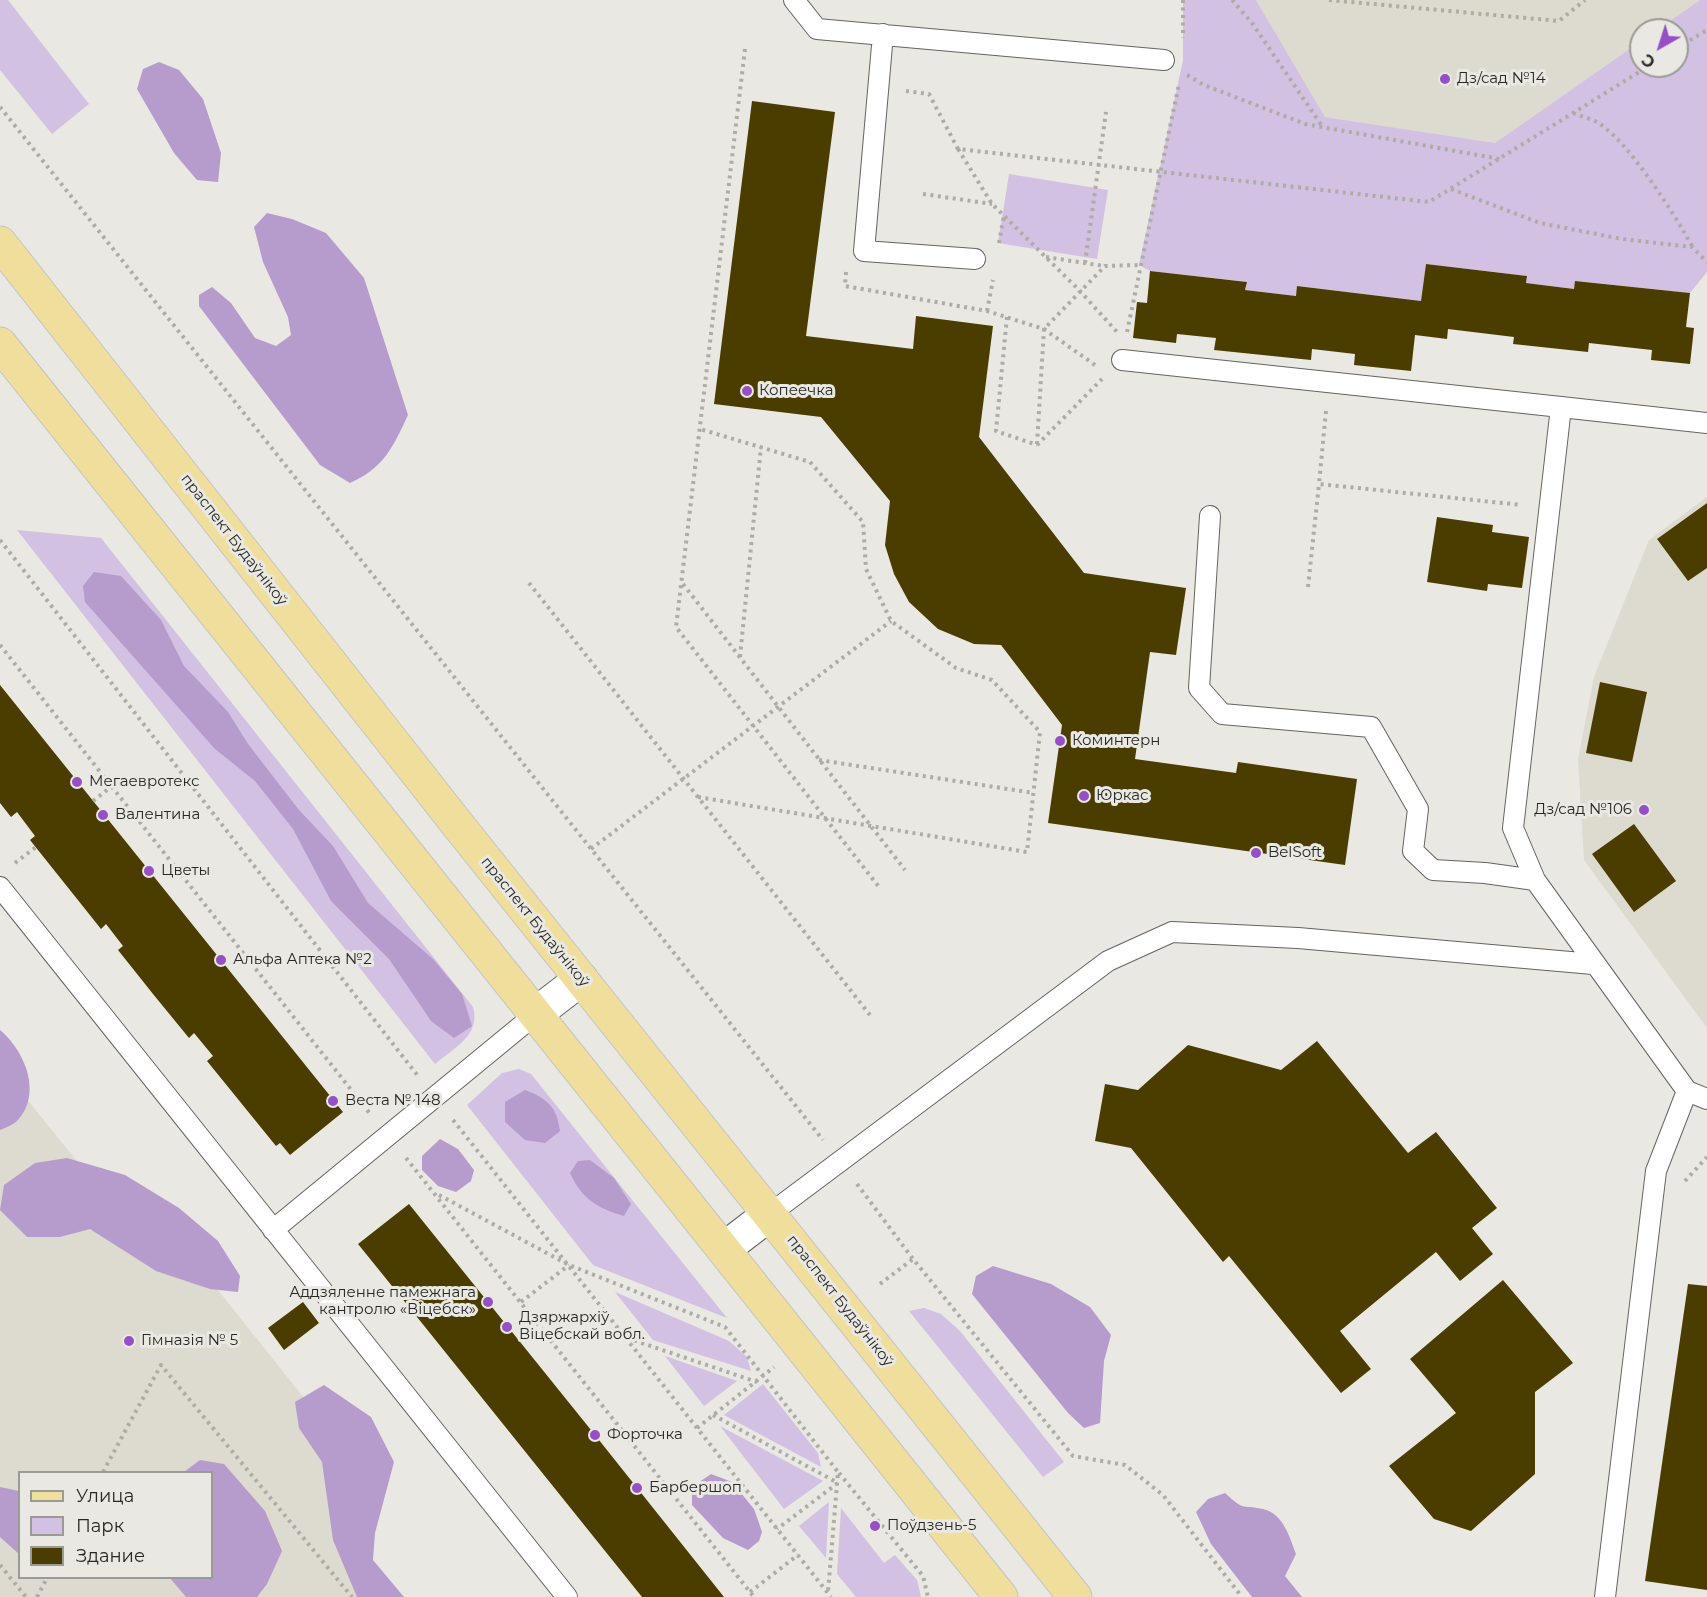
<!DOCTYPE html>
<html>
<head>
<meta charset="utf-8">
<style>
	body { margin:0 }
	#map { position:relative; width:1707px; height:1597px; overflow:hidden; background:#e9e8e2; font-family:Montserrat,sans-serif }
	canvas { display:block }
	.legend { position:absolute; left:18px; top:1471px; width:195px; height:108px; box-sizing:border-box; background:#e9e8e2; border:2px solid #9b9b96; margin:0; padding:8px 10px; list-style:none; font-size:18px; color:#272725 }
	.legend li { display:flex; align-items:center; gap:12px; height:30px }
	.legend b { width:30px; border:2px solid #9b9b96 }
	.north { position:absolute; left:1629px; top:18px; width:60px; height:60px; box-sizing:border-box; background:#e9e8e2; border:2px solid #9b9b96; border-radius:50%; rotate:219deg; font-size:16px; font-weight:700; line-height:24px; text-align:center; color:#272725 }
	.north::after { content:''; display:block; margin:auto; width:21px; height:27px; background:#9450c4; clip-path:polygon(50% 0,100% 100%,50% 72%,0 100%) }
</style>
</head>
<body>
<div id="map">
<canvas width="1707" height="1597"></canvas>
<ul class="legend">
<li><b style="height:8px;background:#f0df9c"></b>Улица</li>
<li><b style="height:16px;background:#d2c1e2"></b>Парк</li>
<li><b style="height:16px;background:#4b3d00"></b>Здание</li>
</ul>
<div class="north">С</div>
</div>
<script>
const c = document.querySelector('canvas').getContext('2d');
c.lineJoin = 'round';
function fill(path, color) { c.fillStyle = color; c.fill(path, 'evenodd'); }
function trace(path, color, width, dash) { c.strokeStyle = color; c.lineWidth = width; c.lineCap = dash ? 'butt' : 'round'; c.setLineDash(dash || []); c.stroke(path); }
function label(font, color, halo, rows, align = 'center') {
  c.font = font + ' Montserrat,sans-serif'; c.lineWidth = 6; c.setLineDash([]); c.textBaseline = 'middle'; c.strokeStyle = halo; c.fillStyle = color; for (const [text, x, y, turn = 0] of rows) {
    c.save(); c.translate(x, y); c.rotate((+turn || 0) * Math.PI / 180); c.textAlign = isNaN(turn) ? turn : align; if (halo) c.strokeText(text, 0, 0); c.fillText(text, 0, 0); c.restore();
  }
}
fill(new Path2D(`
	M1256,0H1700L1657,30H1641V41L1495,143L1325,117Z
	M1707,497V1028L1584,860L1578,759L1594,677L1649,540Z
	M0,1066L109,1201L154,1210L367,1477L357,1551L391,1597H0ZM20,1472H212V1578H20Z`), '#dddacf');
fill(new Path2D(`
	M0,0H8L89,104L52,134L0,70Z
	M1183,0H1256L1325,117L1495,143L1641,41V66H1677V30H1657L1700,0H1707V272L1690,293L1576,281L1574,289L1526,283L1527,276L1426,264L1421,301L1298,286L1296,296L1245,290L1247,282L1150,271L1139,265L1183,60Z
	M1009,174L1108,190L1097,259L998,243Z
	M17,530L101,538L473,1007C481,1035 454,1048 435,1064Z
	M519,1069L531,1074L727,1318L593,1265L467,1105L502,1073Z
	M615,1292L729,1341L747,1357L751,1371L653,1340Z
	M924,1308L941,1314L960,1331L1064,1462L1043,1477L909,1311Z
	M665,1356L737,1381L704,1406Z
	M763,1384L818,1453L821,1467L724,1415Z
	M720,1426L823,1481L784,1509Z
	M829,1502L826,1558L799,1526Z
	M841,1508L884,1563L895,1555L917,1580L921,1597H856L837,1574Z`), '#d2c1e2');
fill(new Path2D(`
	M159,62L179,70L203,99L221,153L218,182L197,180L174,153L137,89L143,69Z
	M267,213L292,219L326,233L364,278L408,415C393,447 384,468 350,483L320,465L199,306V295L212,287L231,303L255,338L276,346L291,335L288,317L263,262L254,227Z
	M94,572L121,576L161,620L184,666L228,712L248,744L299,810L333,846L368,903L433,959L462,994L472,1026L454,1038L431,1021L389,959L331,901L293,829L255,781L215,749L85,602L83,586Z
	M0,1030C25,1051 43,1094 17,1121C13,1125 5,1128 0,1130Z
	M525,1090C547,1098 557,1107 560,1131L545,1143L525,1140L505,1122V1102Z
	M440,1139L458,1149L474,1170L471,1181L456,1192L438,1186L422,1170V1156Z
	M67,1158L125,1175L179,1208L218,1241L240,1276L238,1292L210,1289L156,1271L90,1229L60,1237H27L0,1210L4,1185L35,1163Z
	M590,1160L614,1178L631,1204L624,1216C597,1208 582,1199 570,1173L578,1161Z
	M993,1266L1051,1284L1090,1307L1111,1335L1104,1361L1100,1423L1084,1428L1068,1413L972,1294L976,1276Z
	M324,1385L371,1417L394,1462L375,1533L373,1560L404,1597H357L333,1540L322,1462L299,1428L295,1402Z
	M200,1460L224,1464L265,1511L282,1551L267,1584L257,1597H186L170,1578H212V1472H184Z
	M711,1474L732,1482L754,1509L762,1532L759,1541L748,1550L723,1538L692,1505V1487Z
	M0,1487L19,1491V1554L0,1537Z
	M1225,1493C1246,1512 1239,1504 1263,1509C1283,1513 1290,1538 1296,1554L1285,1576L1302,1597H1252L1211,1544L1196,1512L1208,1499Z`), '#b69bcd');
fill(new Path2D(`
	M752,101L835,112L806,336L913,349L916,316L993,326L979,437L1084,573L1186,588L1176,655L1150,652L1135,759L1236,773L1238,762L1357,779L1345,865L1048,823L1062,725L1001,645L974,644L938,629L909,602L894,574L885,545L890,501L821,417L714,404Z
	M1426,264L1527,276L1526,283L1574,289L1575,281L1690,293L1686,327L1694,328L1690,364L1651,360L1652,350L1589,343L1588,352L1513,344L1514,337L1448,329L1447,339L1415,335L1411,371L1354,365L1355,354L1312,349L1311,360L1214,350L1216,338L1177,334L1176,343L1133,338L1137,302L1147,303L1150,271L1247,282L1245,290L1296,296L1297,286L1421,301Z
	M1707,503V568L1688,581L1657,539Z
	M1437,517L1493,525L1492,532L1529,537L1522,588L1488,584L1487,591L1427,582Z
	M1600,682L1647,692L1632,762L1586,753Z
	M0,685L343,1112L290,1155L280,1143L276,1146L207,1061L213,1056L194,1033L189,1038L153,994L118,950L123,946L106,924L101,929L30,840L35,836L17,812L11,817L0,803Z
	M1634,824L1676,881L1634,912L1592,854Z
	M1317,1041L1408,1153L1436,1132L1497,1208L1472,1228L1493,1254L1460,1281L1436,1252L1340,1331L1371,1369L1341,1393L1229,1256L1223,1262L1131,1148L1095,1141L1105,1084L1138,1090L1188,1045L1281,1070Z
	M409,1204L595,1435L724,1597H642L413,1312L358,1244Z
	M1503,1280L1573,1363L1535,1392V1474L1471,1531L1434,1519L1389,1466L1456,1413L1410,1359Z
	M1688,1284L1707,1286V1590L1645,1581Z
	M303,1302L319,1323L284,1350L268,1328Z`), '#4b3d00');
const service = new Path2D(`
	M794,0L817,29L1164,60
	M883,34L864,251L975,259
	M1122,360L1561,407
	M1707,423L1561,407L1513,828L1535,880L1687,1091L1707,1099
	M1210,516L1199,688L1222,714L1371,727L1418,809L1413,851L1433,870L1485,873L1535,880
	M0,887L567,1597
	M771,1213L1108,961L1172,932L1298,938L1593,964
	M273,1230L537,1013
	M1605,1597L1656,1171L1687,1091`);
const minor = new Path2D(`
	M537,1013L581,979
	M724,1249L771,1213`);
const primary = new Path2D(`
	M0,243L458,825L1075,1597
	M0,344L1001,1597`);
trace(service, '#65645f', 22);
trace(minor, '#65645f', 35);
trace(primary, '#c3c3c2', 35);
trace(new Path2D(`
	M1183,0V38
	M1232,0L1252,23L1322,126
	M1329,0L1559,21L1585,0
	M1677,48L1707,30
	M745,49L676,627L879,887
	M1187,75L1204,85L1305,124L1500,159
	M906,91L929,94L958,149L1429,202L1649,66
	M0,107L823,1140
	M1573,113C1580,116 1588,118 1595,121C1626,137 1675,215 1692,246
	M958,149L992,204L1079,290L1117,332
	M1451,189L1540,223L1622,239L1692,247L1707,262
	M923,194L992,204
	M999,243L1004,215
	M1046,257L1104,266
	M1085,263L1106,112
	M846,272L845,286L987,311L1044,329L1095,365
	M987,311L993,280
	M1007,317L996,431L1037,445
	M1127,332L1179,84
	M1326,411L1319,484L1522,505
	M1037,444L1044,329L1105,266L1139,265
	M1037,445L1102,379
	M0,540L418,1076
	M529,583L870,1015
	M683,584L905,870
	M1308,587L1319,484
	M0,645L371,1115
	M740,657L761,447
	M819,760L1034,793
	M698,797L1027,852L1040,732L992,680L956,668L891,621L866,569L863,522L810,462L700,429
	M93,801L112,786
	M591,849L891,621
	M15,863L36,847
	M453,1120L831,1597
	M406,1158L754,1597
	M1685,1181L1707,1157
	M857,1184L913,1259L1073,1456L1125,1465L1163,1495L1242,1597
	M439,1195L569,1265L725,1327L838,1472L828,1592
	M880,1284L913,1259
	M521,1302L569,1265
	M627,1338L757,1382
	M713,1415L838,1483L777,1529
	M697,1428L774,1367
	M103,1472L161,1365L352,1597
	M839,1473L923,1576L928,1597
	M0,1565L26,1597
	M750,1592L798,1555
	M37,1597L47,1578`), '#adaca7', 4, [3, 4.5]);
trace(service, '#fff', 20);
trace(minor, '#fff', 33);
trace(primary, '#f0df9c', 33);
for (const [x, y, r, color] of [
	[1445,79,6,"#9450c4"],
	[747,391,6,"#9450c4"],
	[1060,741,6,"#9450c4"],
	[77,782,6,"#9450c4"],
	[1084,796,6,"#9450c4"],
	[1644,810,6,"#9450c4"],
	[103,815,6,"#9450c4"],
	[1256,853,6,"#9450c4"],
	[149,871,6,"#9450c4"],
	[221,960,6,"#9450c4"],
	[333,1101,6,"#9450c4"],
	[488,1302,6,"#9450c4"],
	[507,1327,6,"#9450c4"],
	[129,1341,6,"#9450c4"],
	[595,1435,6,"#9450c4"],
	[637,1488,6,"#9450c4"],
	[875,1526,6,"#9450c4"]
]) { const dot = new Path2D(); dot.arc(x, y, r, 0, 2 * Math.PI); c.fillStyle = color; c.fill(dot); trace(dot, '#e9e8e2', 2); }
label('15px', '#272725', '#e9e8e2', [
	["Дз/сад №14",1457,79],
	["Копеечка",759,391],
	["Коминтерн",1072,741],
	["Мегаевротекс",89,782],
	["Юркас",1096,796],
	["Дз/сад №106",1632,810,"right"],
	["Валентина",115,815],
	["BelSoft",1268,853],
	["Цветы",161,871],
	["Альфа Аптека №2",233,960],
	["Веста № 148",345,1101],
	["Аддзяленне памежнага",476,1293,"right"],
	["кантролю «Віцебск»",476,1310,"right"],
	["Дзяржархіў",519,1318],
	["Віцебскай вобл.",519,1335],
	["Гімназія № 5",141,1341],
	["Форточка",607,1435],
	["Барбершоп",649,1488],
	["Поўдзень-5",887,1526]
], 'left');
label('15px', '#272725', '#e9e8e2', [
	["праспект Будаўнікоў",234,540,52],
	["праспект Будаўнікоў",535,922,51],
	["праспект Будаўнікоў",840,1301,52]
]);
</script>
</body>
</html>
